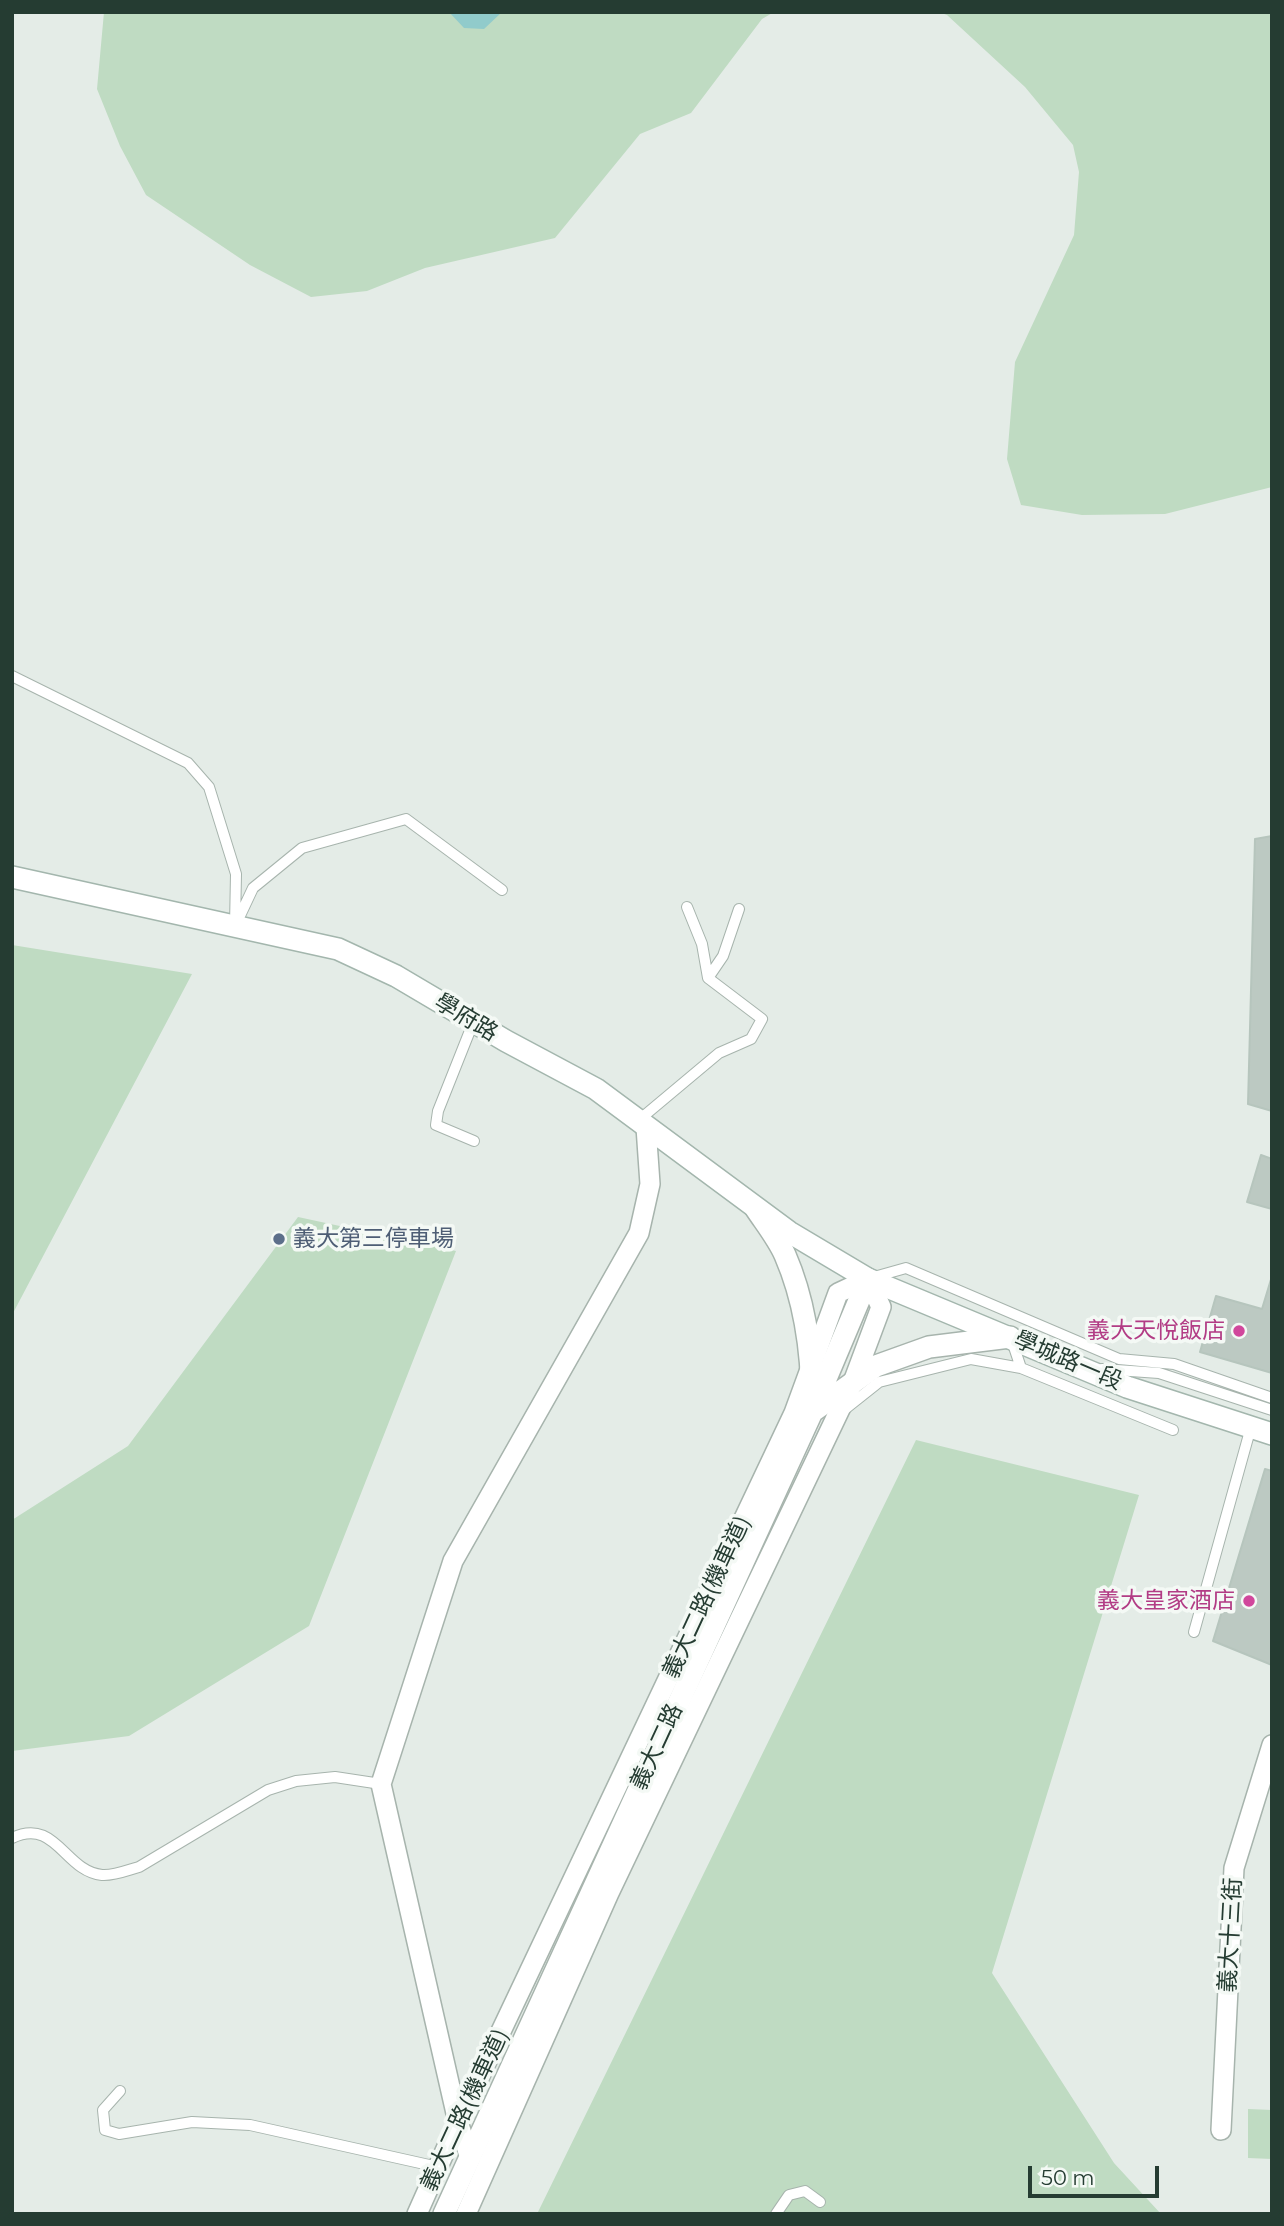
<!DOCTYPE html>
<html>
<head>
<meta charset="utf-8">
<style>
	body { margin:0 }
	#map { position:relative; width:1284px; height:2226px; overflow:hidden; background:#e4ece7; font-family:Montserrat,sans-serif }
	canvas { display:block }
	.frame { position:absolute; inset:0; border:14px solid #253c32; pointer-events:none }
	.scale { position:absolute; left:1028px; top:2166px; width:131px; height:32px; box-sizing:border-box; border:4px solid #253c32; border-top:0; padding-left:9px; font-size:21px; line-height:24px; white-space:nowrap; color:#253c32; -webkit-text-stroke:5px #f4f9f5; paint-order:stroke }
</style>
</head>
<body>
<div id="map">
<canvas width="1284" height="2226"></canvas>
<div class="frame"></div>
<div class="scale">50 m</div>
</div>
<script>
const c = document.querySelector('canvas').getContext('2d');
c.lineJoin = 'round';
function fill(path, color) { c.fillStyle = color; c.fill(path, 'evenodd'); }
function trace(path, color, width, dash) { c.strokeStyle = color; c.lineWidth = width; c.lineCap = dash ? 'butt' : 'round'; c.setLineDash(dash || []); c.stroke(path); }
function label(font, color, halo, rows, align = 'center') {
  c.font = font + ' Montserrat,"Noto Sans TC",sans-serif'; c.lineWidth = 7; c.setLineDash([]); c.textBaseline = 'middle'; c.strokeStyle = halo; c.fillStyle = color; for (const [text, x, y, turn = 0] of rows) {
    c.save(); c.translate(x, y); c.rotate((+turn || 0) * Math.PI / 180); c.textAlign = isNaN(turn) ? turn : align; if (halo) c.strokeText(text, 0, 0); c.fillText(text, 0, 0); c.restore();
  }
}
fill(new Path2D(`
	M104,12H774L762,19L691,113L640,134L555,238L425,268L367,291L311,297L250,265L146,195L120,146L97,89Z
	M939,12H1272V487L1165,514L1082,515L1021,505L1007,459L1015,362L1074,235L1079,172L1073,145L1025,87L947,15Z
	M12,945L192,974L12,1315Z
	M298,1217L456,1251L309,1626L129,1736L12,1751V1520L128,1446Z
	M916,1440L1139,1495L992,1973L1114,2163L1161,2214H537Z
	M1248,2109L1272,2110V2159L1248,2158Z`), '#bfdbc2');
fill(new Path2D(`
	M449,12H502L484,29L464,28Z`), '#91cbcb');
const building = new Path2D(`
	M1272,836V1111L1248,1104L1255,839Z
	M1261,1155L1272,1159V1209L1247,1202Z
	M1272,1276V1373L1200,1352L1216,1296L1262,1309Z
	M1265,1469L1272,1471V1665L1213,1641Z`);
fill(building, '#bcc9c2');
trace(building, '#b6c5bd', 2);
const service = new Path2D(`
	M12,676L188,763L209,787L236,874L235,925
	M687,907L702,944L708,978
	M237,922L253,888L302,848L406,819L502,890
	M473,1023L438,1111L436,1125L474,1141
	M639,1120L719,1053L751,1039L762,1019L708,978L723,956L739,909
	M874,1277L906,1268L1119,1359L1174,1364L1272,1398
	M1012,1341L1021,1368L1173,1430
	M1102,1369L1159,1373L1272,1410
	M845,1409L879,1382L971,1359L1021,1368
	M1194,1632L1251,1427
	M12,1838C56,1817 64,1871 102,1875C114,1876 128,1870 139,1867L268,1790L296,1781L335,1777L381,1784
	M120,2091L103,2110L105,2130L119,2134L192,2122L250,2125L438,2167
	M776,2214L789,2195L805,2191L820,2202`);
const minor = new Path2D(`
	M1221,2130L1234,1868L1272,1745
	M469,2155L458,2122L381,1784L453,1561L639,1233L650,1184L646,1127
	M417,2214L458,2122L794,1413L838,1293L868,1279L881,1307L853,1382L609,1893L466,2214`);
const tertiary = new Path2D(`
	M756,1209C766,1224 778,1239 785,1255C805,1301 812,1353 812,1403
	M812,1412L876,1366L929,1347L1010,1337
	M444,2214L812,1412L868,1279`);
const secondary = new Path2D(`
	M12,877L338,949L396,976L506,1041L596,1089L789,1232L868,1279L1127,1387L1272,1434`);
trace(service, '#a7b4ad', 12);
trace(minor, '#a7b4ad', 22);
trace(tertiary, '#a7b4ad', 24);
trace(secondary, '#a3b6ad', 24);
trace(service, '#fff', 10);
trace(minor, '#fff', 19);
trace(tertiary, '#fff', 21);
trace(secondary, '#fff', 21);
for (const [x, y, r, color] of [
	[279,1239,7,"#5c6f8a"],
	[1239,1331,7,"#d1479c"],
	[1249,1601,7,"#d1479c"]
]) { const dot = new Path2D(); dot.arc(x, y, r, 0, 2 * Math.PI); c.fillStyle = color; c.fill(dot); trace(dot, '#f4f9f5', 2.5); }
label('23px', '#253c32', '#f4f9f5', [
	["學府路",466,1018,31],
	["學城路一段",1068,1361,23],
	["義大二路(機車道)",707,1597,-65],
	["義大二路",657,1747,-65],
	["義大十三街",1231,1935,-87],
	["義大二路(機車道)",465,2110,-65]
]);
label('23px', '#4e5e75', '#f4f9f5', [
	["義大第三停車場",293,1239]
], 'left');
label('23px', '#b23c85', '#f4f9f5', [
	["義大天悅飯店",1225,1331],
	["義大皇家酒店",1235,1601]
], 'right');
</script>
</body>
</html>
